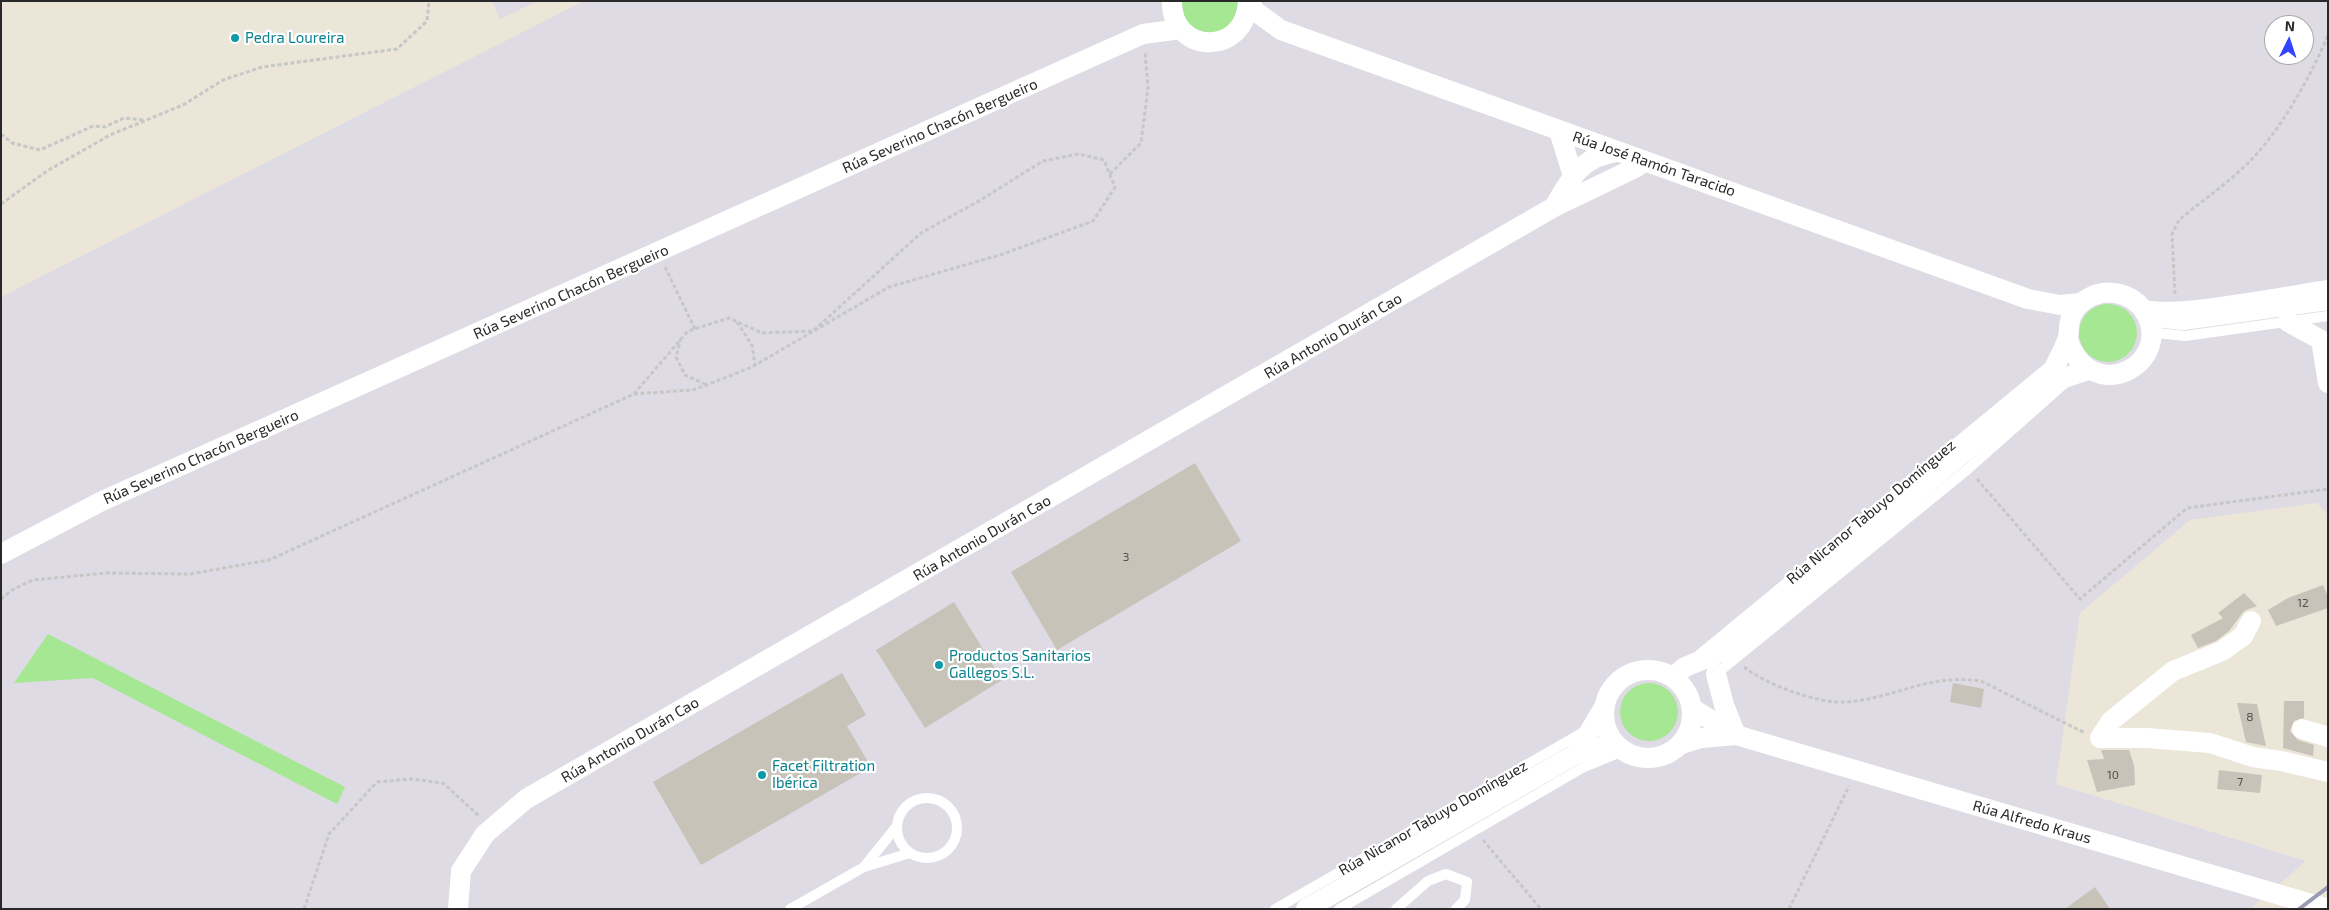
<!DOCTYPE html>
<html>
<head>
<meta charset="utf-8">
<style>
	body { margin:0 }
	#map { position:relative; width:2329px; height:910px; overflow:hidden; background:#ece6d9; font-family:"Exo 2",sans-serif }
	canvas { display:block }
	.frame { position:absolute; inset:0; border:2px solid #292929; pointer-events:none }
	.north { position:absolute; left:2264px; top:15px; width:50px; height:50px; box-sizing:border-box; background:#fff; border:1px solid #a9a9a9; border-radius:50%; rotate:4deg; font-size:14px; font-weight:700; line-height:20px; text-align:center; color:#292929 }
	.north::after { content:''; display:block; margin:auto; width:18px; height:22px; background:#3343ff; clip-path:polygon(50% 0,100% 100%,50% 72%,0 100%) }
</style>
</head>
<body>
<div id="map">
<canvas width="2329" height="910"></canvas>
<div class="frame"></div>
<div class="north">N</div>
</div>
<script>
const c = document.querySelector('canvas').getContext('2d');
c.lineJoin = 'round';
function fill(path, color) { c.fillStyle = color; c.fill(path, 'evenodd'); }
function trace(path, color, width, dash) { c.strokeStyle = color; c.lineWidth = width; c.lineCap = dash ? 'butt' : 'round'; c.setLineDash(dash || []); c.stroke(path); }
function label(font, color, halo, rows, align = 'center') {
  c.font = font + ' "Exo 2",sans-serif'; c.lineWidth = 4.5; c.setLineDash([]); c.textBaseline = 'middle'; c.strokeStyle = halo; c.fillStyle = color; for (const [text, x, y, turn = 0] of rows) {
    c.save(); c.translate(x, y); c.rotate((+turn || 0) * Math.PI / 180); c.textAlign = isNaN(turn) ? turn : align; if (halo) c.strokeText(text, 0, 0); c.fillText(text, 0, 0); c.restore();
  }
}
fill(new Path2D(`
	M492,1H538L500,19Z
	M584,1H2328V515L2317,503L2190,520L2080,613L2056,784L2306,861L2250,909H1V297ZM2274,25H2304V55H2274Z`), '#dedbe4');
fill(new Path2D(`
	M1181,1H1239L1233,23L1218,34L1199,33L1185,21Z
	M2079 333a29 29 0 1 1 58 0a29 29 0 1 1-58 0Z
	M48,634L345,787L337,804L93,678L14,683Z
	M1620 712a29 29 0 1 1 58 0a29 29 0 1 1-58 0Z`), '#a5e792');
fill(new Path2D(`
	M1195,463L1241,541L1057,650L1011,572Z
	M2323,585L2328,597V608L2276,626L2268,610L2288,598Z
	M2244,593L2257,606L2244,611L2229,631L2216,641L2198,648L2191,635L2223,618L2218,613Z
	M954,602L1002,680L925,728L876,650Z
	M842,673L866,715L847,726L871,767L701,865L653,782Z
	M1953,683L1984,689L1981,708L1950,702Z
	M2284,701H2304V718L2294,721L2290,731L2298,740L2314,745L2313,756L2283,748Z
	M2237,703L2257,704L2266,746L2246,742Z
	M2101,750H2129L2134,765L2135,785L2097,792L2087,760L2104,759Z
	M2219,770L2262,775L2260,793L2217,789Z
	M2095,887L2110,909H2065Z`), '#c7c3b9');
trace(new Path2D(`
	M1,134L12,143L40,150L93,126L105,127L124,118L144,120
	M1110,174L1141,143L1148,88L1145,52
	M1,204L47,171L110,135L183,105L223,80L262,67L397,49L427,21L429,1
	M665,267L695,329
	M2175,294L2172,234L2179,220C2203,200 2231,181 2252,159C2282,128 2312,74 2328,35
	M737,322L752,345L755,365
	M681,338L676,357L685,375L707,385
	M1977,479L2080,599L2187,508L2328,489
	M1,599L12,590L33,580L106,573L190,574L269,560L634,394L692,390L707,385L752,367L889,287L1003,254L1093,221L1115,187L1104,160L1079,154L1043,161L979,201L921,233L813,331L762,333L729,318L688,331L634,394
	M1744,667C1767,685 1818,704 1847,702C1896,698 1929,673 1981,681L2085,733
	M1483,840L1541,909
	M304,909L329,834L377,782L411,779L443,783L479,816
	M1789,909L1849,786`), '#c7c7c7', 3, [4, 2.5]);
trace(new Path2D(`
	M2141,304C2168,315 2292,290 2328,285
	M2157,333L2185,336L2328,316
	M1700,654L2052,364
	M1716,674L1968,469L2065,383
	M897 828a30 30 0 1 1 60 0a30 30 0 1 1-60 0Z
	M864,867L897,826
	M790,909L864,867L910,853
	M1275,909L1587,730
	M1339,909L1584,767L1623,751
	M1396,909L1428,881L1446,874L1467,882L1465,900L1456,909`), '#fff', 10);
trace(new Path2D(`
	M1172,1C1171,55 1246,57 1248,1
	M1249,1L1255,11L1281,30L2028,299L2060,305L2081,303
	M1559,131L1573,176
	M1554,207C1571,178 1581,157 1616,152
	M2147,316L2183,320L2328,300
	M2288,322L2321,340
	M2321,340L2328,383
	M2046,384C2053,370 2060,357 2066,343C2070,335 2068,325 2071,317C2078,300 2098,290 2115,293C2128,295 2139,302 2146,314C2173,364 2092,408 2068,340
	M1,554L102,501L1143,34L1181,29
	M1604 714a44 44 0 1 1 88 0a44 44 0 1 1-88 0Z
	M1716,674L1724,705L1736,735
	M1673,677L1685,667L1726,650L2046,384L2088,370
	M1693,709L1736,735L2328,909
	M2302,729L2328,737
	M2100,738H2147L2210,743L2253,757L2281,761L2328,772
	M2100,738L2111,721L2173,671L2222,651L2243,636L2251,621
	M1682,744L1701,738L1736,735
	M1576,754L1604,707
	M458,909L461,871L485,834L526,799L1554,207L1635,168L1645,161
	M1306,909L1576,754L1614,743`), '#fff', 20);
trace(new Path2D(`
	M2299,909L2328,887`), '#9c9db5', 4);
for (const [x, y, r, color] of [
	[235,38,5,"#0f9aa8"],
	[939,665,5,"#0f9aa8"],
	[762,775,5,"#0f9aa8"]
]) { const dot = new Path2D(); dot.arc(x, y, r, 0, 2 * Math.PI); c.fillStyle = color; c.fill(dot); trace(dot, '#fff', 2); }
label('12px', '#50504d', null, [
	["3",1126,557],
	["12",2303,603],
	["8",2250,717],
	["10",2113,775],
	["7",2240,782]
]);
label('15px', '#0d838f', '#fff', [
	["Pedra Loureira",245,38],
	["Productos Sanitarios",949,656],
	["Gallegos S.L.",949,673],
	["Facet Filtration",772,766],
	["Ibérica",772,783]
], 'left');
label('15px', '#292929', '#fff', [
	["Rúa Severino Chacón Bergueiro",940,126,-24],
	["Rúa José Ramón Taracido",1654,164,19],
	["Rúa Severino Chacón Bergueiro",571,292,-24],
	["Rúa Antonio Durán Cao",1333,336,-30],
	["Rúa Severino Chacón Bergueiro",201,457,-24],
	["Rúa Nicanor Tabuyo Domínguez",1871,512,-40],
	["Rúa Antonio Durán Cao",982,538,-30],
	["Rúa Antonio Durán Cao",630,740,-30],
	["Rúa Nicanor Tabuyo Domínguez",1433,818,-30],
	["Rúa Alfredo Kraus",2032,822,16]
]);
</script>
</body>
</html>
